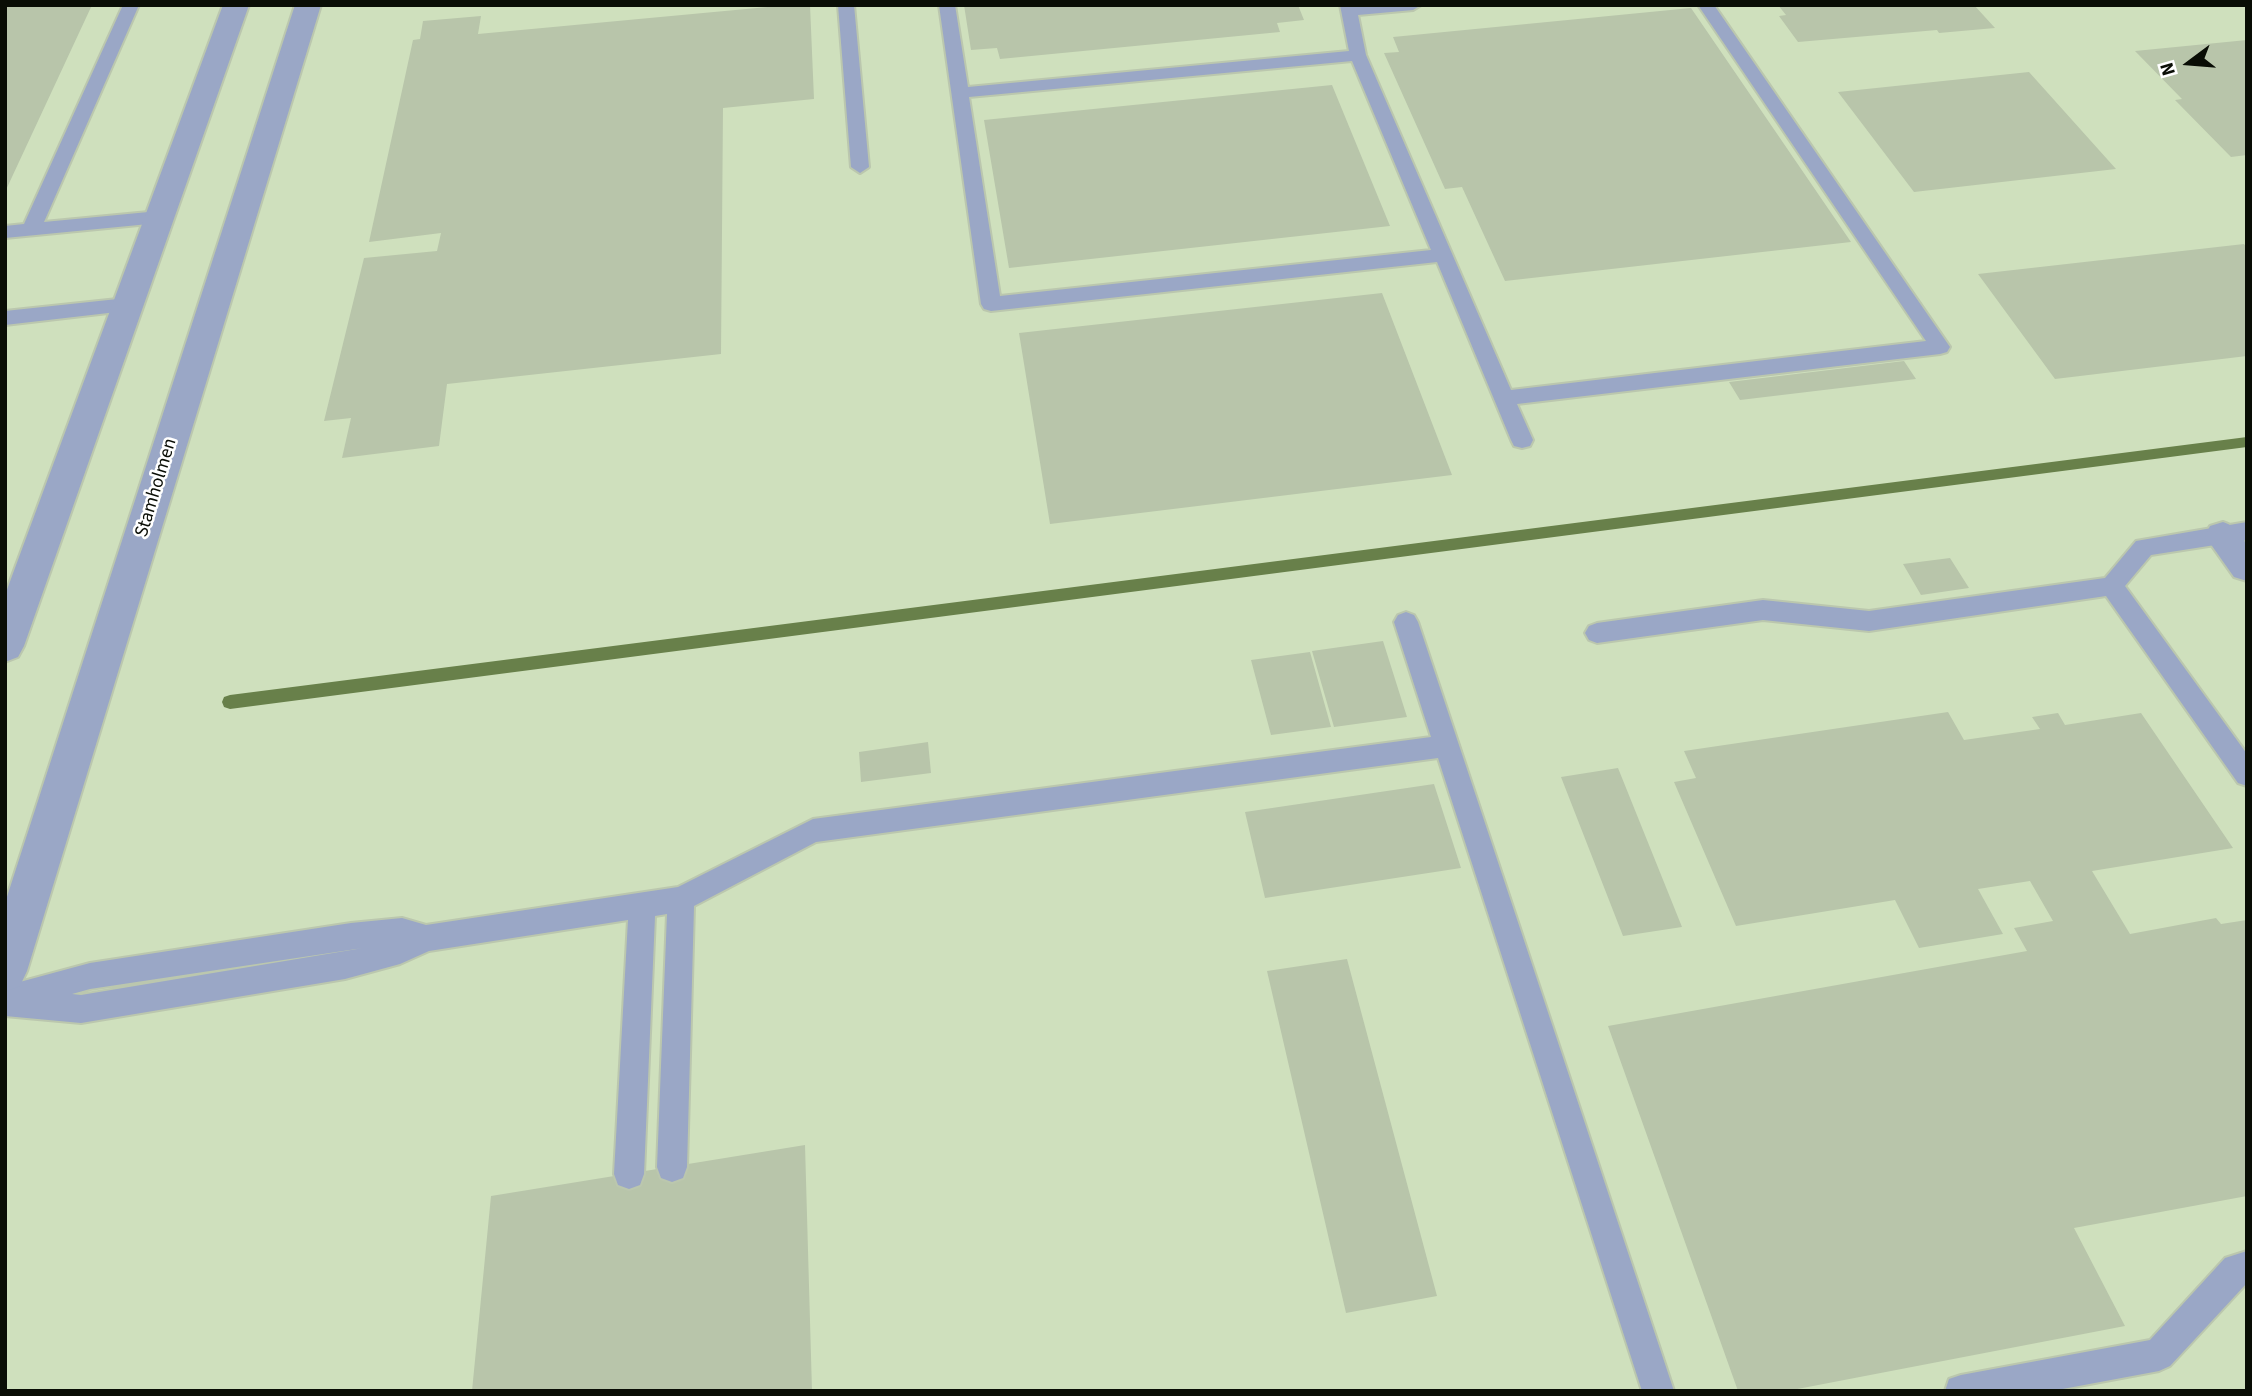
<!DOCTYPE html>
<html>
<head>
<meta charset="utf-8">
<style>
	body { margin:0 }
	#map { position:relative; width:2252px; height:1396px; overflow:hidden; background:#ddeace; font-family:"Source Sans 3",sans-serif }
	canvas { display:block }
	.frame { position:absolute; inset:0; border:7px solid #090d05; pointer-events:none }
	.north { position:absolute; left:2154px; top:28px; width:70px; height:70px; -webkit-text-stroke:5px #fff; paint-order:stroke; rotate:254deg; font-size:19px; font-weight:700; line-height:28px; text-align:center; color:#090d05 }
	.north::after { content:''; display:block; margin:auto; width:24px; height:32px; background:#090d05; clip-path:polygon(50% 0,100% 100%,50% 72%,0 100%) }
</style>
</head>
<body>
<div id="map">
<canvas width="2252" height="1396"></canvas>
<div class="frame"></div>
<div class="north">N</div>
</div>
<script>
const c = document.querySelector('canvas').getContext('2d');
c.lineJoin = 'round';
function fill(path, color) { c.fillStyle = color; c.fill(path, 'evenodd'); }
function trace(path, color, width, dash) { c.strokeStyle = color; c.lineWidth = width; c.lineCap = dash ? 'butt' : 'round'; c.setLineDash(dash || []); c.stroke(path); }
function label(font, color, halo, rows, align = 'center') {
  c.font = font + ' "Source Sans 3",sans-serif'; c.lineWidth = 5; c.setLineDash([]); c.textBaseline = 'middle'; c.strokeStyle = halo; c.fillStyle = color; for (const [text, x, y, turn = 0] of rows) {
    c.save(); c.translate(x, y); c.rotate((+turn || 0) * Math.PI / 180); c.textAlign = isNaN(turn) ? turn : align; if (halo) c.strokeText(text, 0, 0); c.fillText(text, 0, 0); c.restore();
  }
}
fill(new Path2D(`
	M5,5H2247V1391H5Z`), '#cfe0bd');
fill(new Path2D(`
	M2247,437V447L230,709L224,707L222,702L224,697L230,695Z`), '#68804a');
fill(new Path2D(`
	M5,5H92L5,192Z
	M789,5H810L814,99L723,108L721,354L447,384L439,446L342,458L351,418L324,421L364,258L437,251L441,233L369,242L413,40L420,39L423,21L481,16L478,34Z
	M964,5H1298L1304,20L1277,23L1280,32L1000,59L997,48L971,50Z
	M1778,5H1974L1995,28L1939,33L1937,30L1798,42L1779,16L1786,15Z
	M1691,8L1851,242L1505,281L1462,187L1445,189L1384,53L1399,52L1393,37Z
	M2247,40V155L2231,157L2175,100L2182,99L2135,51Z
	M2029,72L2116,169L1914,192L1838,92Z
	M1332,85L1390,226L1009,268L984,120Z
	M2244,244L2247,248V356L2055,379L1978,274Z
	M1382,293L1452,475L1050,524L1019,333Z
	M1904,361L1916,379L1740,400L1729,382Z
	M1950,558L1969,588L1921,595L1903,564Z
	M1383,641L1407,717L1334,727L1312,651Z
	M1310,652L1331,727L1271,735L1251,660Z
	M1948,712L1964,740L2040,729L2032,717L2058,713L2065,725L2141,713L2233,848L2092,871L2130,934L2216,918L2221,924L2247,920V1196L2074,1228L2125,1326L1787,1391H1738L1608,1026L2027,951L2014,928L2053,921L2030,881L1978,889L2003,934L1919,948L1895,900L1736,926L1674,782L1696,778L1684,751Z
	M928,742L931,773L861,782L859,752Z
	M1618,768L1682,927L1623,936L1561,777Z
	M1434,784L1461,868L1265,898L1245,812Z
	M1347,959L1437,1296L1346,1313L1267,971Z
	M805,1145L812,1391H472L491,1196Z`), '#b8c5aa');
const lane = new Path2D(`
	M123,5H139L44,222L159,211L166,213L168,217L166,221L159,223L5,238V226L24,224Z
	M838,5H854L869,167L860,173L851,167Z
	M939,5H955L968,87L1349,51L1340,5H1421L1413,10L1358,15L1366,55L1511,390L1926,341L1698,5H1714L1950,347L1947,352L1940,354L1517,404L1533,440L1530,446L1522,448L1514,446L1511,440L1437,262L991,311L984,309L981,304ZM1352,61L1431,250L1000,296L969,97Z
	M127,298L134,300L137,305L134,310L5,325V311Z
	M2247,522V540L2151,555L2125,586L2247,754V786L2238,783L2106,596L1869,631L1763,620L1597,643L1589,640L1585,633L1589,626L1597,623L1763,600L1869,611L2105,578L2136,541Z
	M1406,612L1414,615L1418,622L1674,1391H1642L1438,758L816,842L694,906L687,1167L683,1178L672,1182L661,1178L657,1167L667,914L655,916L644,1174L640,1185L629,1189L618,1185L614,1174L628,920L429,951L400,964L345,979L81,1023L5,1016V986L90,963L351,923L402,918L426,925L678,887L813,819L1431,737L1394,622L1398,615ZM363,948L81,995L72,994L90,989Z
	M2247,1251V1283L2170,1366L2159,1371L2052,1391H1945L1949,1379L1961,1375L2150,1340L2225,1258Z`);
const street = new Path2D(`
	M223,5H249L24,646L18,657L5,662V595Z
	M295,5H321L27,971L20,986L5,992V903Z
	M2223,522C2252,532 2247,555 2247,581L2234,577L2205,536L2210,526Z`);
trace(lane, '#bbc7ae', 4);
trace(street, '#bbc7ae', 4);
fill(lane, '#9aa7c6');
fill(street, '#9aa7c6');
label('19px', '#090d05', '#fff', [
	["Stamholmen",157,488,-73]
]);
</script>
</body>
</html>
